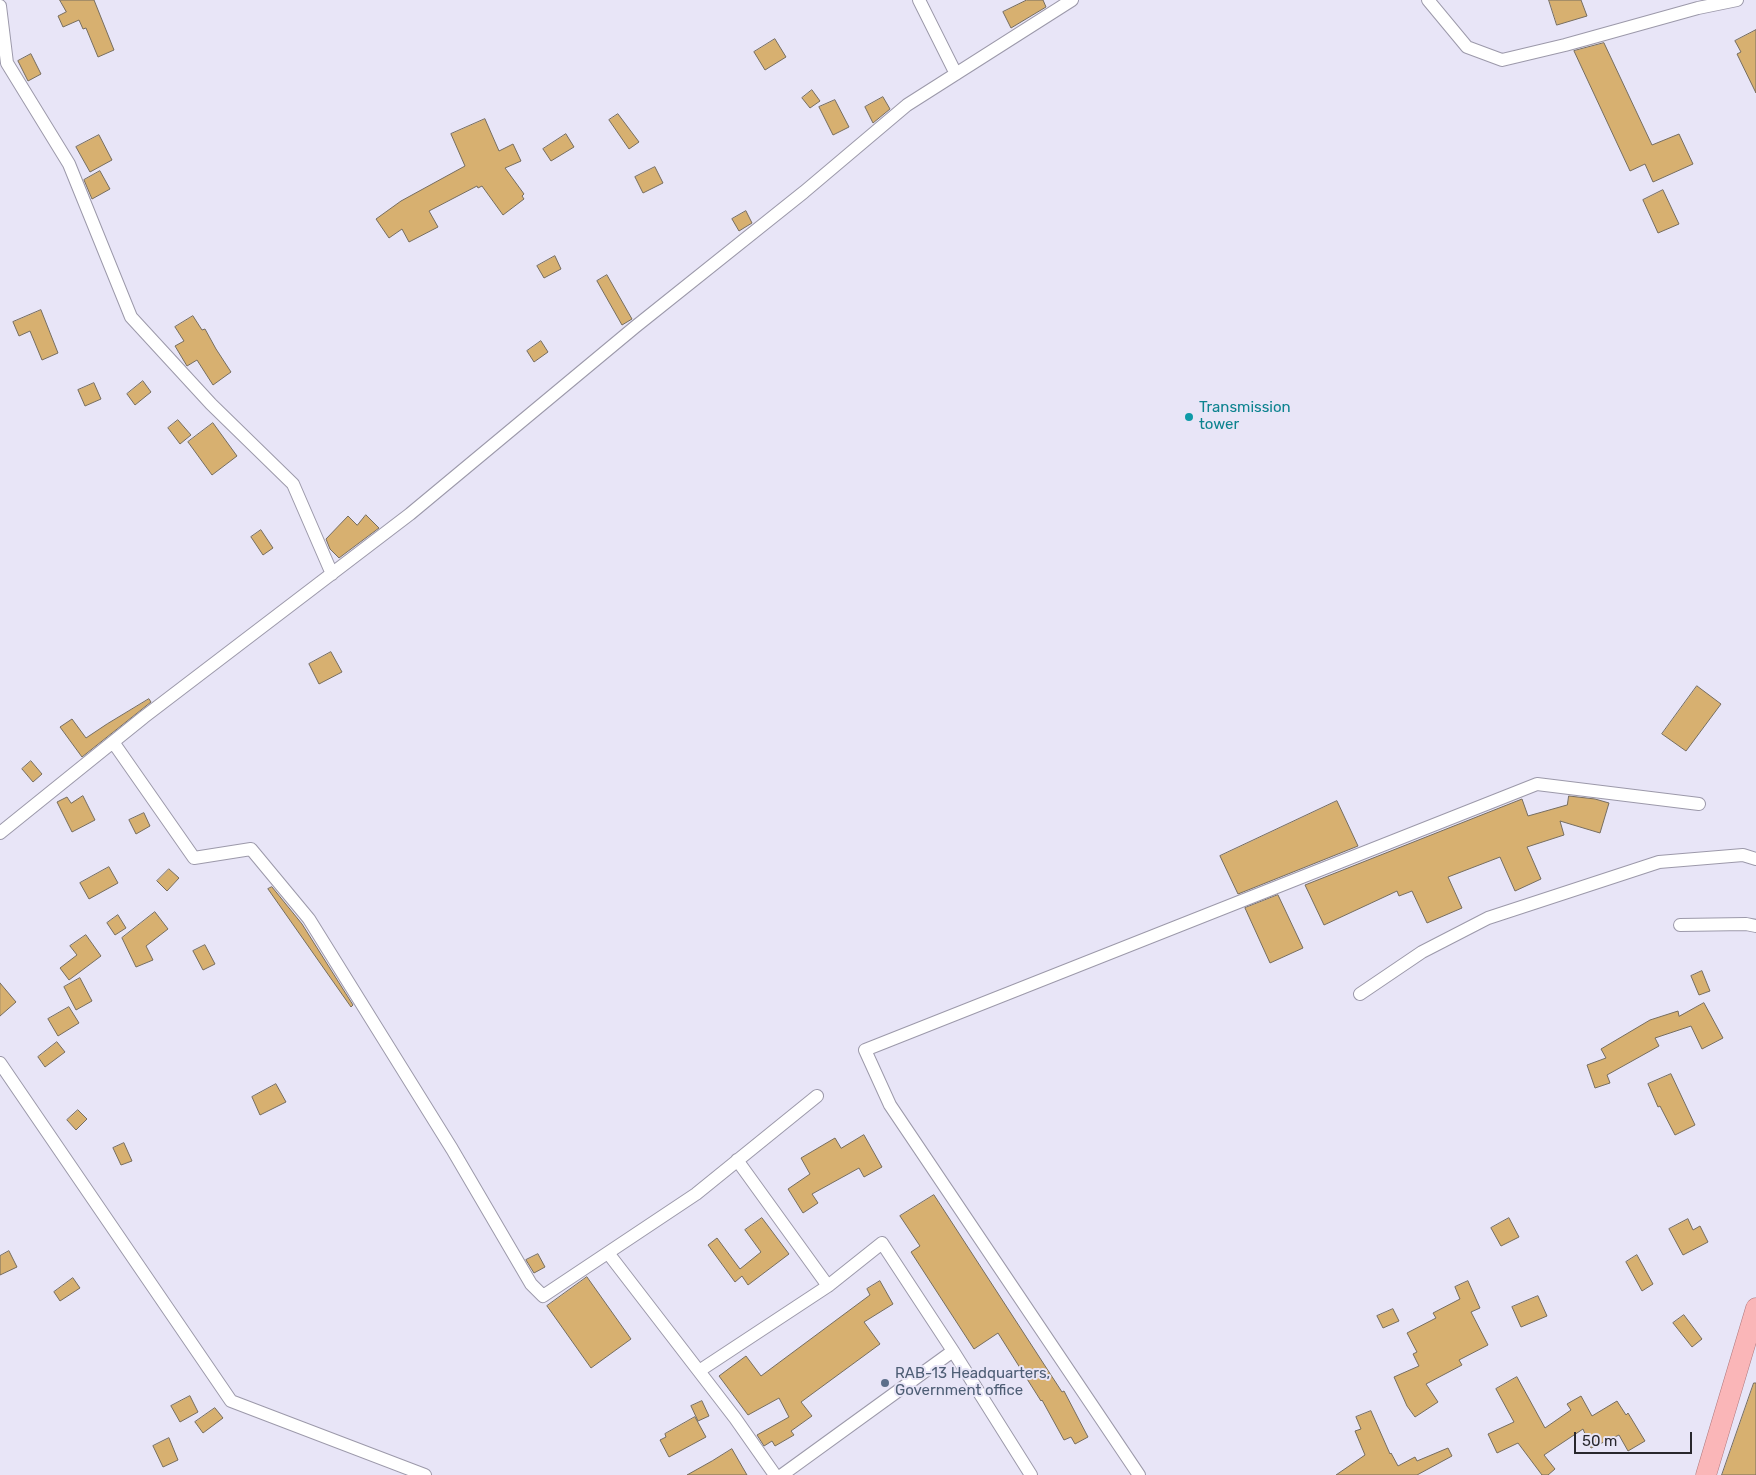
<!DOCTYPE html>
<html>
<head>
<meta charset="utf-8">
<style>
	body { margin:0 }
	#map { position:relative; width:1756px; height:1475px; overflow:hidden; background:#e8e5f7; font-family:Rubik,sans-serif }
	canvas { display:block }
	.scale { position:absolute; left:1574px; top:1432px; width:118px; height:22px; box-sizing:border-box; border:2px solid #28272d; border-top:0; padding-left:6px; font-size:15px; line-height:18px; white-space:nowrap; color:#28272d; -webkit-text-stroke:4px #e8e5f7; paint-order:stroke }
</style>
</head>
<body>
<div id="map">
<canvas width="1756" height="1475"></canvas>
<div class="scale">50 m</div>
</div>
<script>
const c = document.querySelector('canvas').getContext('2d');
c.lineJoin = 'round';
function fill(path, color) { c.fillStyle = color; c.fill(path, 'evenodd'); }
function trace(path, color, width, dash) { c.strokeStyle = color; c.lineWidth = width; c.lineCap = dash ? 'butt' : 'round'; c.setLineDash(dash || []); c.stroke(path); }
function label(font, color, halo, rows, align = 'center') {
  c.font = font + ' Rubik,sans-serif'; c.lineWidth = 4; c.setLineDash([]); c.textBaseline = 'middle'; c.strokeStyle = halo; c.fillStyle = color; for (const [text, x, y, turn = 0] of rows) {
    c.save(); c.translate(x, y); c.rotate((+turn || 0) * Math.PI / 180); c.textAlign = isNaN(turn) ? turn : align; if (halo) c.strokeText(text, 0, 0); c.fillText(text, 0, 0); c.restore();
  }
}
const building = new Path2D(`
	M60,0H94L114,50L98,57L86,28L83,29L79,20L63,27L58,16L66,12Z
	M1027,0H1043L1046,7L1011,28L1003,12Z
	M1549,0H1581L1587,16L1557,25Z
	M1756,30V93L1737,54L1741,52L1735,41Z
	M775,39L786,57L765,70L754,52Z
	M1604,43L1652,145L1679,134L1693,164L1653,182L1645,164L1630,171L1574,51Z
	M31,54L41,74L28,81L18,61Z
	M812,90L820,101L810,108L802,98Z
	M883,97L890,109L873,123L865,107Z
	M835,100L849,127L833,135L819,107Z
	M618,114L639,142L629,149L609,120Z
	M485,119L499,151L513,144L521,161L505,168L524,194L522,196L524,199L503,215L482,186L478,188L477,186L429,211L438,227L409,242L402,229L389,238L376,219L401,201L465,166L451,134Z
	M566,134L574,147L551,161L543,149Z
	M99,135L112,160L90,172L76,147Z
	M655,167L663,183L643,193L635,177Z
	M100,171L110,189L92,199L84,180Z
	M1663,190L1679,224L1658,233L1643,200Z
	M746,211L752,223L739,231L732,219Z
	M555,256L561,269L544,278L537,266Z
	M607,275L632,319L622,325L597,281Z
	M41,310L58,353L42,360L30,331L19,336L13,322Z
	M193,316L202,330L205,329L216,349L231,372L213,385L197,360L187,366L175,346L184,341L175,327Z
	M541,341L548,352L534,362L527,351Z
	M143,381L151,392L135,405L127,394Z
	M94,383L101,399L85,406L78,390Z
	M178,420L191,435L180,444L168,428Z
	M213,423L237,456L212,475L188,442Z
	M366,515L379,528L339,558L330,549L326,539L348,516L357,525Z
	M261,530L273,548L263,555L251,537Z
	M331,652L342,672L319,684L309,664Z
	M1697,686L1721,704L1686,751L1662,734Z
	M149,699L151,702L82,757L60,727L72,719L86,738L107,724Z
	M31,761L42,774L33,782L22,769Z
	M83,796L95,820L72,832L57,802L67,797L71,803Z
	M1569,796L1595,799L1609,803L1600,833L1560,821L1564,835L1527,847L1541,879L1515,891L1500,857L1448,877L1462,908L1427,923L1412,891L1399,896L1397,891L1324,925L1305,885L1522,799L1528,816L1567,805Z
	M1337,801L1358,846L1238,894L1220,856Z
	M144,813L150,826L136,834L129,820Z
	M109,867L118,883L89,899L80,883Z
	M169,869L179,878L167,891L157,881Z
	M272,887L302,924L353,1005L351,1007L268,889Z
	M1278,895L1303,948L1270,963L1245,908Z
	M155,912L168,929L146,946L153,960L136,967L122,938Z
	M118,915L126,928L115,935L107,923Z
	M86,935L101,956L69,980L60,968L77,955L70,946Z
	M205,945L215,964L203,970L193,951Z
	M1702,971L1710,991L1699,995L1691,976Z
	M80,978L92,1001L76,1010L64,987Z
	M0,983L16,1002L0,1016Z
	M1704,1003L1723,1038L1702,1049L1691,1026L1655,1038L1659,1046L1607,1075L1610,1083L1595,1088L1587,1065L1606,1058L1601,1049L1650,1020L1678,1011L1679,1016Z
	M69,1007L79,1023L58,1036L48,1019Z
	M57,1042L65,1052L45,1067L38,1057Z
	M1671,1074L1695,1125L1675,1135L1660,1106L1658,1107L1648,1084Z
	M276,1084L286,1102L260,1115L252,1097Z
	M78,1110L87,1119L76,1130L67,1120Z
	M864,1135L882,1167L864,1177L859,1168L812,1194L818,1203L803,1213L788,1189L810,1174L801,1158L835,1138L841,1148Z
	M124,1143L132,1161L121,1165L113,1148Z
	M934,1195L1062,1392L1064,1391L1088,1437L1075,1444L1071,1437L1064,1440L1042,1400L1041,1401L998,1333L974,1349L911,1252L920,1246L900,1216Z
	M762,1218L789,1254L748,1285L742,1276L735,1282L708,1245L717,1238L740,1269L761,1252L745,1230Z
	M1509,1218L1519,1237L1501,1246L1491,1228Z
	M1688,1219L1693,1230L1700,1226L1708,1242L1683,1255L1669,1229Z
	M9,1251L17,1267L0,1275V1256Z
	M538,1254L545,1267L534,1273L526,1260Z
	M1637,1255L1653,1284L1642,1291L1626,1262Z
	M587,1277L631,1339L591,1368L547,1306Z
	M73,1278L80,1288L60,1301L54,1292Z
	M880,1281L893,1304L864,1322L880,1344L801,1402L812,1416L791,1431L794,1435L775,1446L772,1441L764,1446L757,1435L789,1417L779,1398L748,1415L719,1376L746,1356L761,1376L870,1295L867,1289Z
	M1468,1281L1480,1308L1471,1312L1488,1345L1459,1360L1462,1365L1426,1384L1438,1402L1415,1417L1407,1406L1394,1377L1419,1366L1413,1354L1417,1352L1407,1333L1436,1318L1433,1313L1460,1299L1455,1287Z
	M1538,1296L1547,1316L1521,1327L1512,1307Z
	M1393,1309L1399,1321L1383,1328L1377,1316Z
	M1684,1315L1702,1339L1692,1347L1673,1323Z
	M1517,1377L1545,1428L1571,1410L1567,1404L1581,1396L1592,1416L1617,1401L1626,1415L1628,1413L1645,1441L1628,1451L1619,1435L1591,1448L1583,1429L1544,1455L1555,1469L1548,1475H1542L1518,1443L1497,1453L1488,1434L1514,1422L1496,1389Z
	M1754,1383H1756V1475H1722Z
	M190,1396L198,1412L180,1422L171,1406Z
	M702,1401L709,1416L698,1421L691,1406Z
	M215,1408L223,1418L203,1433L195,1422Z
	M1371,1411L1390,1454L1391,1453L1398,1466L1415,1457L1417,1461L1448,1448L1452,1456L1417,1475H1336L1365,1455L1355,1431L1361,1429L1356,1417Z
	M695,1417L706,1437L669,1457L660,1440L666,1437L665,1434Z
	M169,1438L178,1460L163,1467L153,1446Z
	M732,1449L747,1475H687L712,1461Z`);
fill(building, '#d7b070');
trace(building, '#766d5f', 1);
const minor = new Path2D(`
	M919,0L956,74
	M1428,0L1467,47L1502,60L1565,45L1698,8L1737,0
	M0,6L7,63L69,164L131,317L211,404L293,484L332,574
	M113,742L194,858L251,849L309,919L452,1149L531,1284L543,1296L696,1194L817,1096
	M0,833L144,717L410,514L635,327L804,192L907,105L1072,0
	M1680,925L1746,924L1756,926
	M1360,994L1422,952L1488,918L1659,862L1743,855L1756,859
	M0,1063L231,1401L425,1475
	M737,1160L828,1286L882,1243L953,1351L1031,1475
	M608,1253L735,1418L775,1475
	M699,1371L828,1286
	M782,1475L953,1351
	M1139,1475L890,1105L865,1050L1537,784L1699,804`);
const trunk = new Path2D(`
	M1706,1475L1756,1308`);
trace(minor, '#9c99aa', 14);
trace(trunk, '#af787c', 21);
trace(minor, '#fff', 12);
trace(trunk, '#fab6b8', 20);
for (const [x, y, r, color] of [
	[1189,417,5,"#0f9aa8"],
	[885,1383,5,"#5c6f8a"]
]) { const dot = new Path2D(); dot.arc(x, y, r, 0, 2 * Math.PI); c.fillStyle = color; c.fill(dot); trace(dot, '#e8e5f7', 2); }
label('15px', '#0d838f', '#e8e5f7', [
	["Transmission",1199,408],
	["tower",1199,425]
], 'left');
label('15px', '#4e5e75', '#e8e5f7', [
	["RAB-13 Headquarters,",895,1374],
	["Government office",895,1391]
], 'left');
</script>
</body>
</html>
